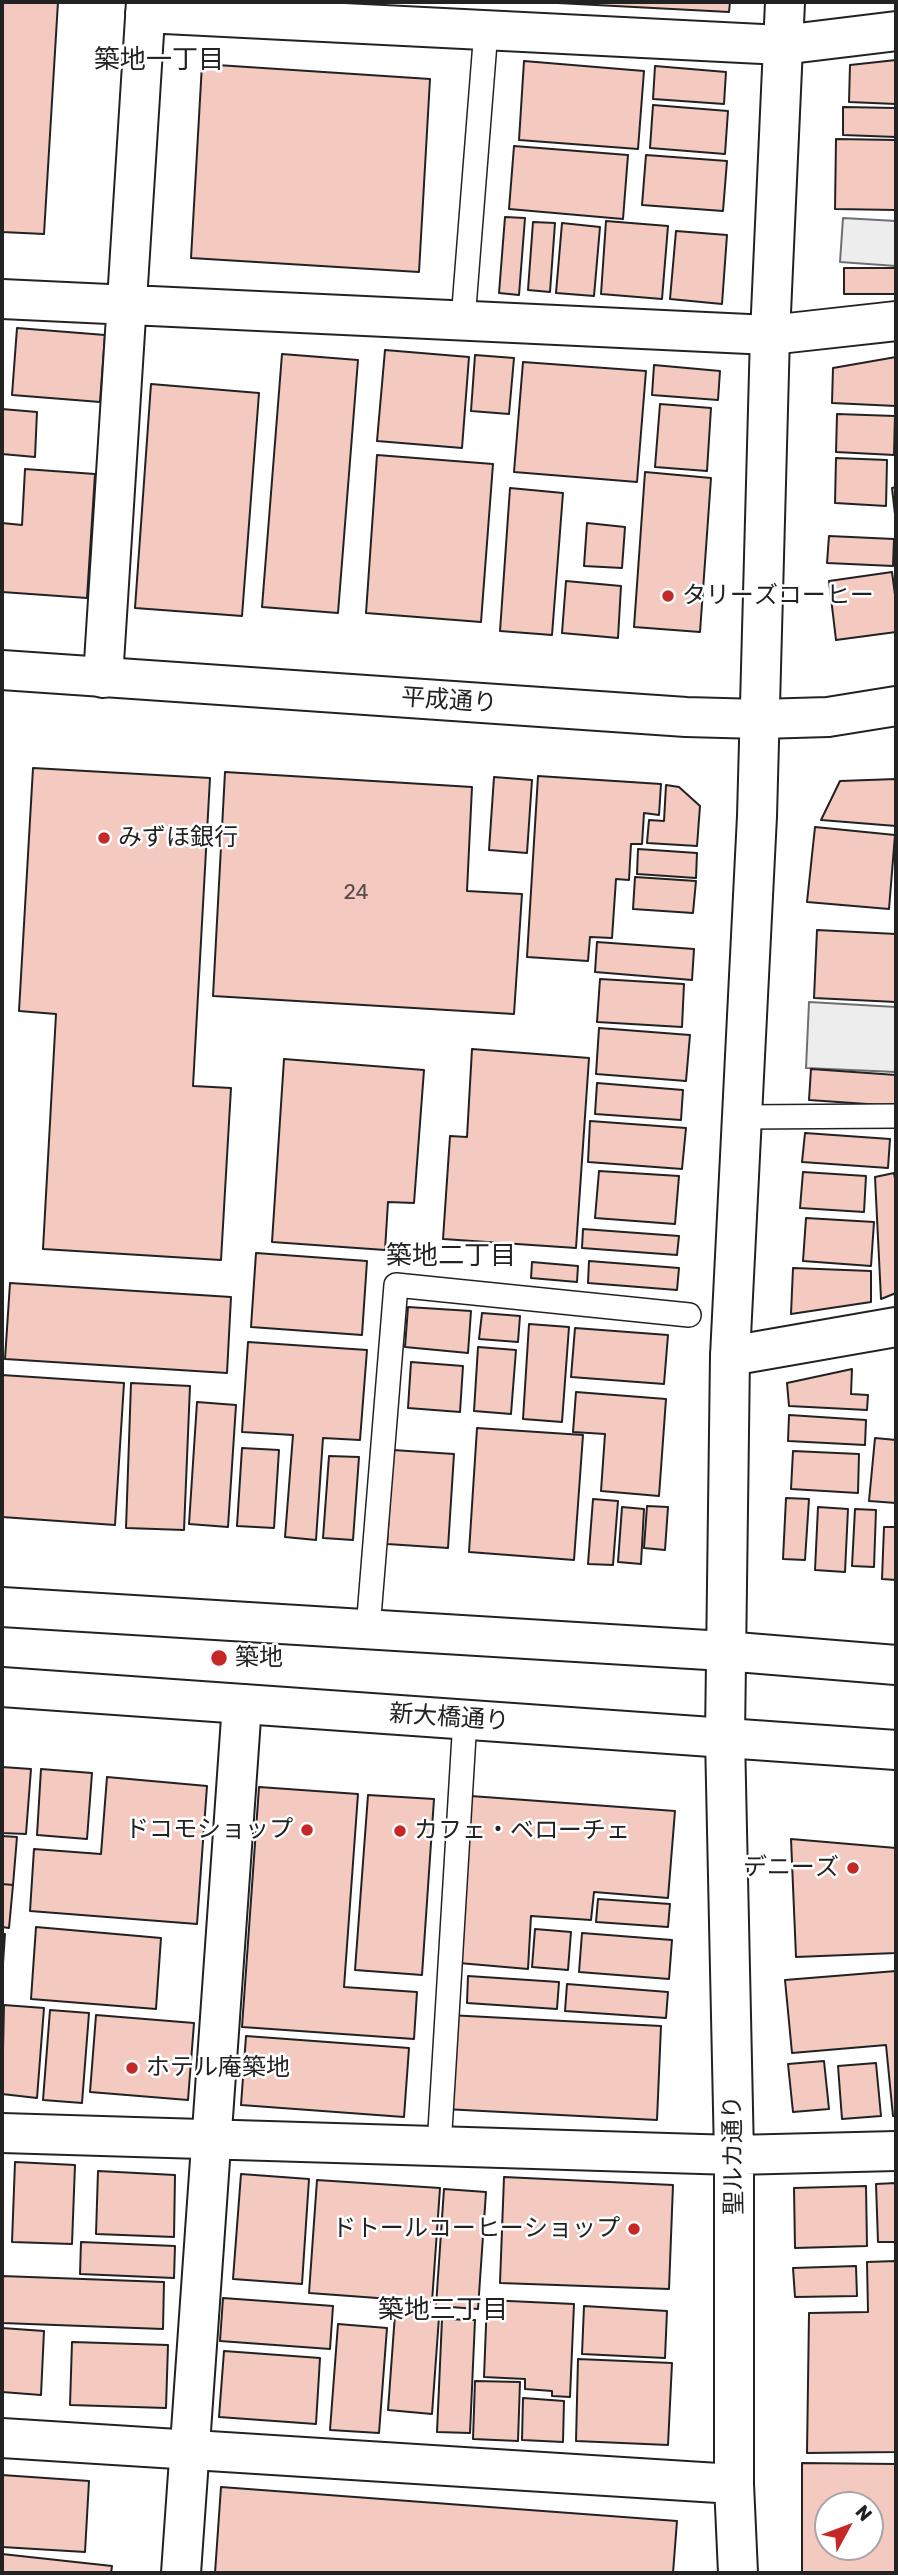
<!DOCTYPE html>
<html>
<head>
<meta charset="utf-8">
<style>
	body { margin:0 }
	#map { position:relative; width:898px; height:2575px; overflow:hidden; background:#fff; font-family:Rubik,sans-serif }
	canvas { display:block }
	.frame { position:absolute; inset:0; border:4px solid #222; pointer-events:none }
	.north { position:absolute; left:814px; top:2491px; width:70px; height:70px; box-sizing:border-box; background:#fff; border:2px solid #a7a7a7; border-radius:50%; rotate:49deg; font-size:19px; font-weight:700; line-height:28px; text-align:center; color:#222 }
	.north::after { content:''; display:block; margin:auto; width:24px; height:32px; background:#c62828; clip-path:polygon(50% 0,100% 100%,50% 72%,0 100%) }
</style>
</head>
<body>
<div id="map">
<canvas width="898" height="2575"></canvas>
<div class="frame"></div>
<div class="north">N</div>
</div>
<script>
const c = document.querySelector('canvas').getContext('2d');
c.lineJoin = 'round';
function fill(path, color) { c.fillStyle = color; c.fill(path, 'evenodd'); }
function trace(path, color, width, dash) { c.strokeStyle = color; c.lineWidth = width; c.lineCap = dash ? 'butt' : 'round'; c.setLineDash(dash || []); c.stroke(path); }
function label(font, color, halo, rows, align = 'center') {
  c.font = font + ' Rubik,"Noto Sans JP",sans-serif'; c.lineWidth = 5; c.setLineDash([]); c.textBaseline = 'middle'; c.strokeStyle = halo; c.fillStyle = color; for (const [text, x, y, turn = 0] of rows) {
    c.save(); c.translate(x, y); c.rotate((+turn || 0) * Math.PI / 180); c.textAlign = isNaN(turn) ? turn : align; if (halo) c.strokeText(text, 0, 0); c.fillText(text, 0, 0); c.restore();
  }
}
const parking = new Path2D(`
	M843,218L896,221V266L840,262Z
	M809,1002L896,1007V1072L806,1068Z`);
fill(parking, '#ededed');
trace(parking, '#6f6f6f', 2);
const building = new Path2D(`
	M2,2H58L44,234L2,232Z
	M539,2H730L729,12Z
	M896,60V104L849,102L850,65Z
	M524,61L644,71L638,149L519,140Z
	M202,64L430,79L419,272L191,258Z
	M655,66L726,72L724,104L653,99Z
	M653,105L728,111L725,154L650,148Z
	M843,107L896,108V137L843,135Z
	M836,139L896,140V210L835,209Z
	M514,146L628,155L623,219L509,209Z
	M646,155L727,161L723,211L642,205Z
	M505,217L525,218L519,295L499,293Z
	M606,221L668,226L662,299L601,294Z
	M533,222L555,223L550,292L528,290Z
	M562,223L600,227L594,296L556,293Z
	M676,231L727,235L722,304L670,299Z
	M844,268H896V294H844Z
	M17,328L105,335L100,402L12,395Z
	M385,350L469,357L462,448L377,441Z
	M282,354L358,360L338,613L262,607Z
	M475,355L514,358L509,414L471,411Z
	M896,357V406L832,403L833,368Z
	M523,362L646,371L637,482L514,472Z
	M654,365L720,371L718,400L652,395Z
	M151,384L259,393L242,616L135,608Z
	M660,404L711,408L707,471L655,467Z
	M2,409L37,412L35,457L2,454Z
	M837,414L895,416L894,455L836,452Z
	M377,455L493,464L481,622L366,613Z
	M836,458L887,460L886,506L835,503Z
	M25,469L95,474L87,598L2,592V523L22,525Z
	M645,472L711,478L700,632L634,627Z
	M896,487V523L892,488Z
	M510,488L563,493L552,635L500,631Z
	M587,523L625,527L622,568L584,566Z
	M829,536L894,539L893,566L827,563Z
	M892,572L896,602V632L836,640L829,581Z
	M566,581L621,586L618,638L562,633Z
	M33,768L210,778L193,1086L231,1088L221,1260L43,1249L56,1014L19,1011Z
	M225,772L472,787L467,891L522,894L514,1014L213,996Z
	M538,776L661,784L659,815L644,813L642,844H631L629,880L616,879L612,938L590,937L588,961L527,957Z
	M494,777L532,780L527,853L489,850Z
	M896,779V826L821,820L840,781Z
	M666,785L679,787L700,806L697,846L647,843L649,820L664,821Z
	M815,827L895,835L889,909L807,902Z
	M638,849L697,853L696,878L637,874Z
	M635,877L696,881L693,913L633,909Z
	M817,930L896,934V1002L814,998Z
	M597,942L694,949L692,980L595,972Z
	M600,979L684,984L682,1027L597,1022Z
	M599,1028L690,1035L686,1081L596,1074Z
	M472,1049L589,1058L576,1248L443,1239L450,1136L467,1137Z
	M284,1059L424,1070L414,1203L388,1202L385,1250L272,1242Z
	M811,1069L896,1075V1106L809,1100Z
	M597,1083L683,1090L681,1120L595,1114Z
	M590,1121L686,1128L682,1169L588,1162Z
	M805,1133L890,1139L888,1168L802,1162Z
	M599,1171L679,1176L675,1224L595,1218Z
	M803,1172L866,1176L864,1212L800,1208Z
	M894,1173L896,1184V1293L881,1299L875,1177Z
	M806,1218L874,1222L871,1266L803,1261Z
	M583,1229L679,1236L677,1255L582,1248Z
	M256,1253L367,1261L362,1335L251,1327Z
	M589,1261L679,1268L677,1290L588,1283Z
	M532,1262L578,1266L577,1282L531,1278Z
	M793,1268L871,1271V1302L791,1314Z
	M10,1283L231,1297L227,1373L5,1359Z
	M408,1307L471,1311L468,1353L405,1347Z
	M482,1313L520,1316L518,1342L479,1339Z
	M529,1324L569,1327L562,1422L523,1419Z
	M575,1328L668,1335L664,1384L571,1377Z
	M248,1342L367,1350L360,1440L323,1438L316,1540L285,1537L293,1435L242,1432Z
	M478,1347L516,1350L511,1414L474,1411Z
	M411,1362L463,1366L460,1412L408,1408Z
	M852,1369L851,1394L868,1395L867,1410L789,1406L787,1383Z
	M2,1375L124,1383L115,1525L2,1517Z
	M131,1383L190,1386L184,1530L126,1528Z
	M576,1392L666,1399L659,1496L601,1491L605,1434L573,1432Z
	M197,1402L236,1405L228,1527L189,1524Z
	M789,1415L866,1420L865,1445L788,1441Z
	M477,1428L583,1435L574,1560L469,1552Z
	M875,1438L896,1440V1503L869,1501Z
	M242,1448L279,1450L274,1528L237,1526Z
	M393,1450L454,1454L448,1548L387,1544Z
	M793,1451L859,1454L858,1493L791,1489Z
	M329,1456L359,1457L353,1540L323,1538Z
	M786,1498L809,1499L805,1560L783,1559Z
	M593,1499L618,1501L613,1565L588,1564Z
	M647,1506L668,1507L665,1550L644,1548Z
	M622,1507L644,1509L641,1564L618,1562Z
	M818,1507L848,1509L845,1572L815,1570Z
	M855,1509L876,1510L874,1567L852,1566Z
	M884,1527H896V1580L882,1579Z
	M2,1767L31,1769L26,1834L2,1833Z
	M41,1769L92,1773L87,1839L37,1835Z
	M107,1777L207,1786L197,1924L30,1911L34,1849L101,1854Z
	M259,1787L358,1794L344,1987L417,1992L414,2039L242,2027Z
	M368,1795L434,1799L422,1975L355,1970Z
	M471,1796L675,1811L668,1898L594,1892L591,1920L531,1916L528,1969L459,1963Z
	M2,1836L17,1837L13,1885L2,1884Z
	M791,1839L896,1848V1953L796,1957Z
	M2,1884L13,1885L9,1928L2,1927Z
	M598,1899L670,1904L668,1927L596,1922Z
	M36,1927L161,1938L156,2009L31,1999Z
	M535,1929L571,1932L568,1970L532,1967Z
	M582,1933L672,1940L669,1979L579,1972Z
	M2,1934H5L2,1978Z
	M896,1971V2116H893L886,2045L792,2053L785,1980Z
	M468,1976L559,1982L557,2009L467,2003Z
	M567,1984L668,1992L666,2018L565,2011Z
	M4,2005L44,2008L37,2098L2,2094Z
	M50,2010L89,2013L82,2103L43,2100Z
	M96,2015L194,2023L188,2100L90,2092Z
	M448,2015L661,2026L657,2120L444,2109Z
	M246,2036L409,2048L404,2117L241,2105Z
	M824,2061L829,2109L793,2112L788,2064Z
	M876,2063L881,2116L842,2119L838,2066Z
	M15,2162L75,2165L72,2244L12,2242Z
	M98,2171L175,2175L174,2237L96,2234Z
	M241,2174L309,2179L302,2284L233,2279Z
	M504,2177L673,2185L669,2289L500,2283Z
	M317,2180L440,2188L432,2302L309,2293Z
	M896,2183V2242H878L876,2184Z
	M866,2186L867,2246L795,2248L794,2188Z
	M444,2189L486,2192L478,2309L436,2306Z
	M81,2242L175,2246L174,2278L80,2274Z
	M896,2261V2452L807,2453L809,2313L868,2312L867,2262Z
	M856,2266L857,2296L795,2297L793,2268Z
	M2,2276L164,2282L163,2329L2,2323Z
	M223,2298L333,2306L330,2349L220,2341Z
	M487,2300L574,2304L570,2397L552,2396V2391L525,2389V2379L484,2377Z
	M584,2306L667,2311L665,2358L582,2354Z
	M395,2314L439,2317L432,2414L388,2410Z
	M442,2319L475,2320L470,2433L437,2432Z
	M338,2324L387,2328L379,2433L330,2430Z
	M2,2328L44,2331L41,2395L2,2392Z
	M72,2342L168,2345L166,2408L70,2405Z
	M224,2351L320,2358L316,2424L219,2417Z
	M578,2359L672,2363L668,2445L576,2441Z
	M475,2381L520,2382L518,2441L473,2439Z
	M523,2398L564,2401L563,2442L522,2440Z
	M802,2463L896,2464V2573H802ZM828,2505H870V2547H828Z
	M2,2475L89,2481L85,2552L2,2547Z
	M221,2487L677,2521L673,2573H215Z
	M2,2554L112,2566L111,2573H2Z`);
fill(building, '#f3c9c0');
trace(building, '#222', 2);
const service = new Path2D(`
	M463,320L486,30
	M742,1117L896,1116
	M368,1629L396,1285L689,1315
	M439,2147L465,1719`);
const minor = new Path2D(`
	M145,13L782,45L896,31
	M2,299L770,335L896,321
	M103,678L146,2
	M730,1356L896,1327
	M725,1737L734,2155V2484L738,2573
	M2,2133L734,2155L896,2151
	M2,2438L734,2484
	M181,2573L242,1704`);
const tertiary = new Path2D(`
	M2,670L686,717L760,719L828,717L896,706
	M725,1737L730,1356L757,816L770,335L785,2`);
const primary = new Path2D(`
	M2,1607L724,1651L896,1665
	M2,1687L896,1750`);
trace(service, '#222', 26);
trace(minor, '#222', 42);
trace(tertiary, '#222', 42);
trace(primary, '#222', 42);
trace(service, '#fff', 23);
trace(minor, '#fff', 38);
trace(tertiary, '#fff', 38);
trace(primary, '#fff', 38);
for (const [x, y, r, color] of [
	[668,596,7,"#c62828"],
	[104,838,7,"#c62828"],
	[219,1658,9,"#c62828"],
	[307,1830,7,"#c62828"],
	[400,1831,7,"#c62828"],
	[853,1868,7,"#c62828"],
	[132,2068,7,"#c62828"],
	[634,2229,7,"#c62828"]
]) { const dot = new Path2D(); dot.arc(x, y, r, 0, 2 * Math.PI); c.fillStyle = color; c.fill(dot); trace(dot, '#fff', 2.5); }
label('21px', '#564c4a', null, [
	["24",356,893]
]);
label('24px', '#222', '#fff', [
	["タリーズコーヒー",682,596],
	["みずほ銀行",118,838],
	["築地",235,1658],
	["ドコモショップ",293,1830,"right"],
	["カフェ・ベローチェ",414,1831],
	["デニーズ",839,1868,"right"],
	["ホテル庵築地",146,2068],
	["ドトールコーヒーショップ",620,2229,"right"]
], 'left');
label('24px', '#222', '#fff', [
	["平成通り",449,701,4],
	["新大橋通り",449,1718,4],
	["聖ルカ通り",734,2155,-91]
]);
label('26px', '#222', '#fff', [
	["築地一丁目",159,60],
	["築地二丁目",451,1256],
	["築地三丁目",443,2310]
]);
</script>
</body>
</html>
